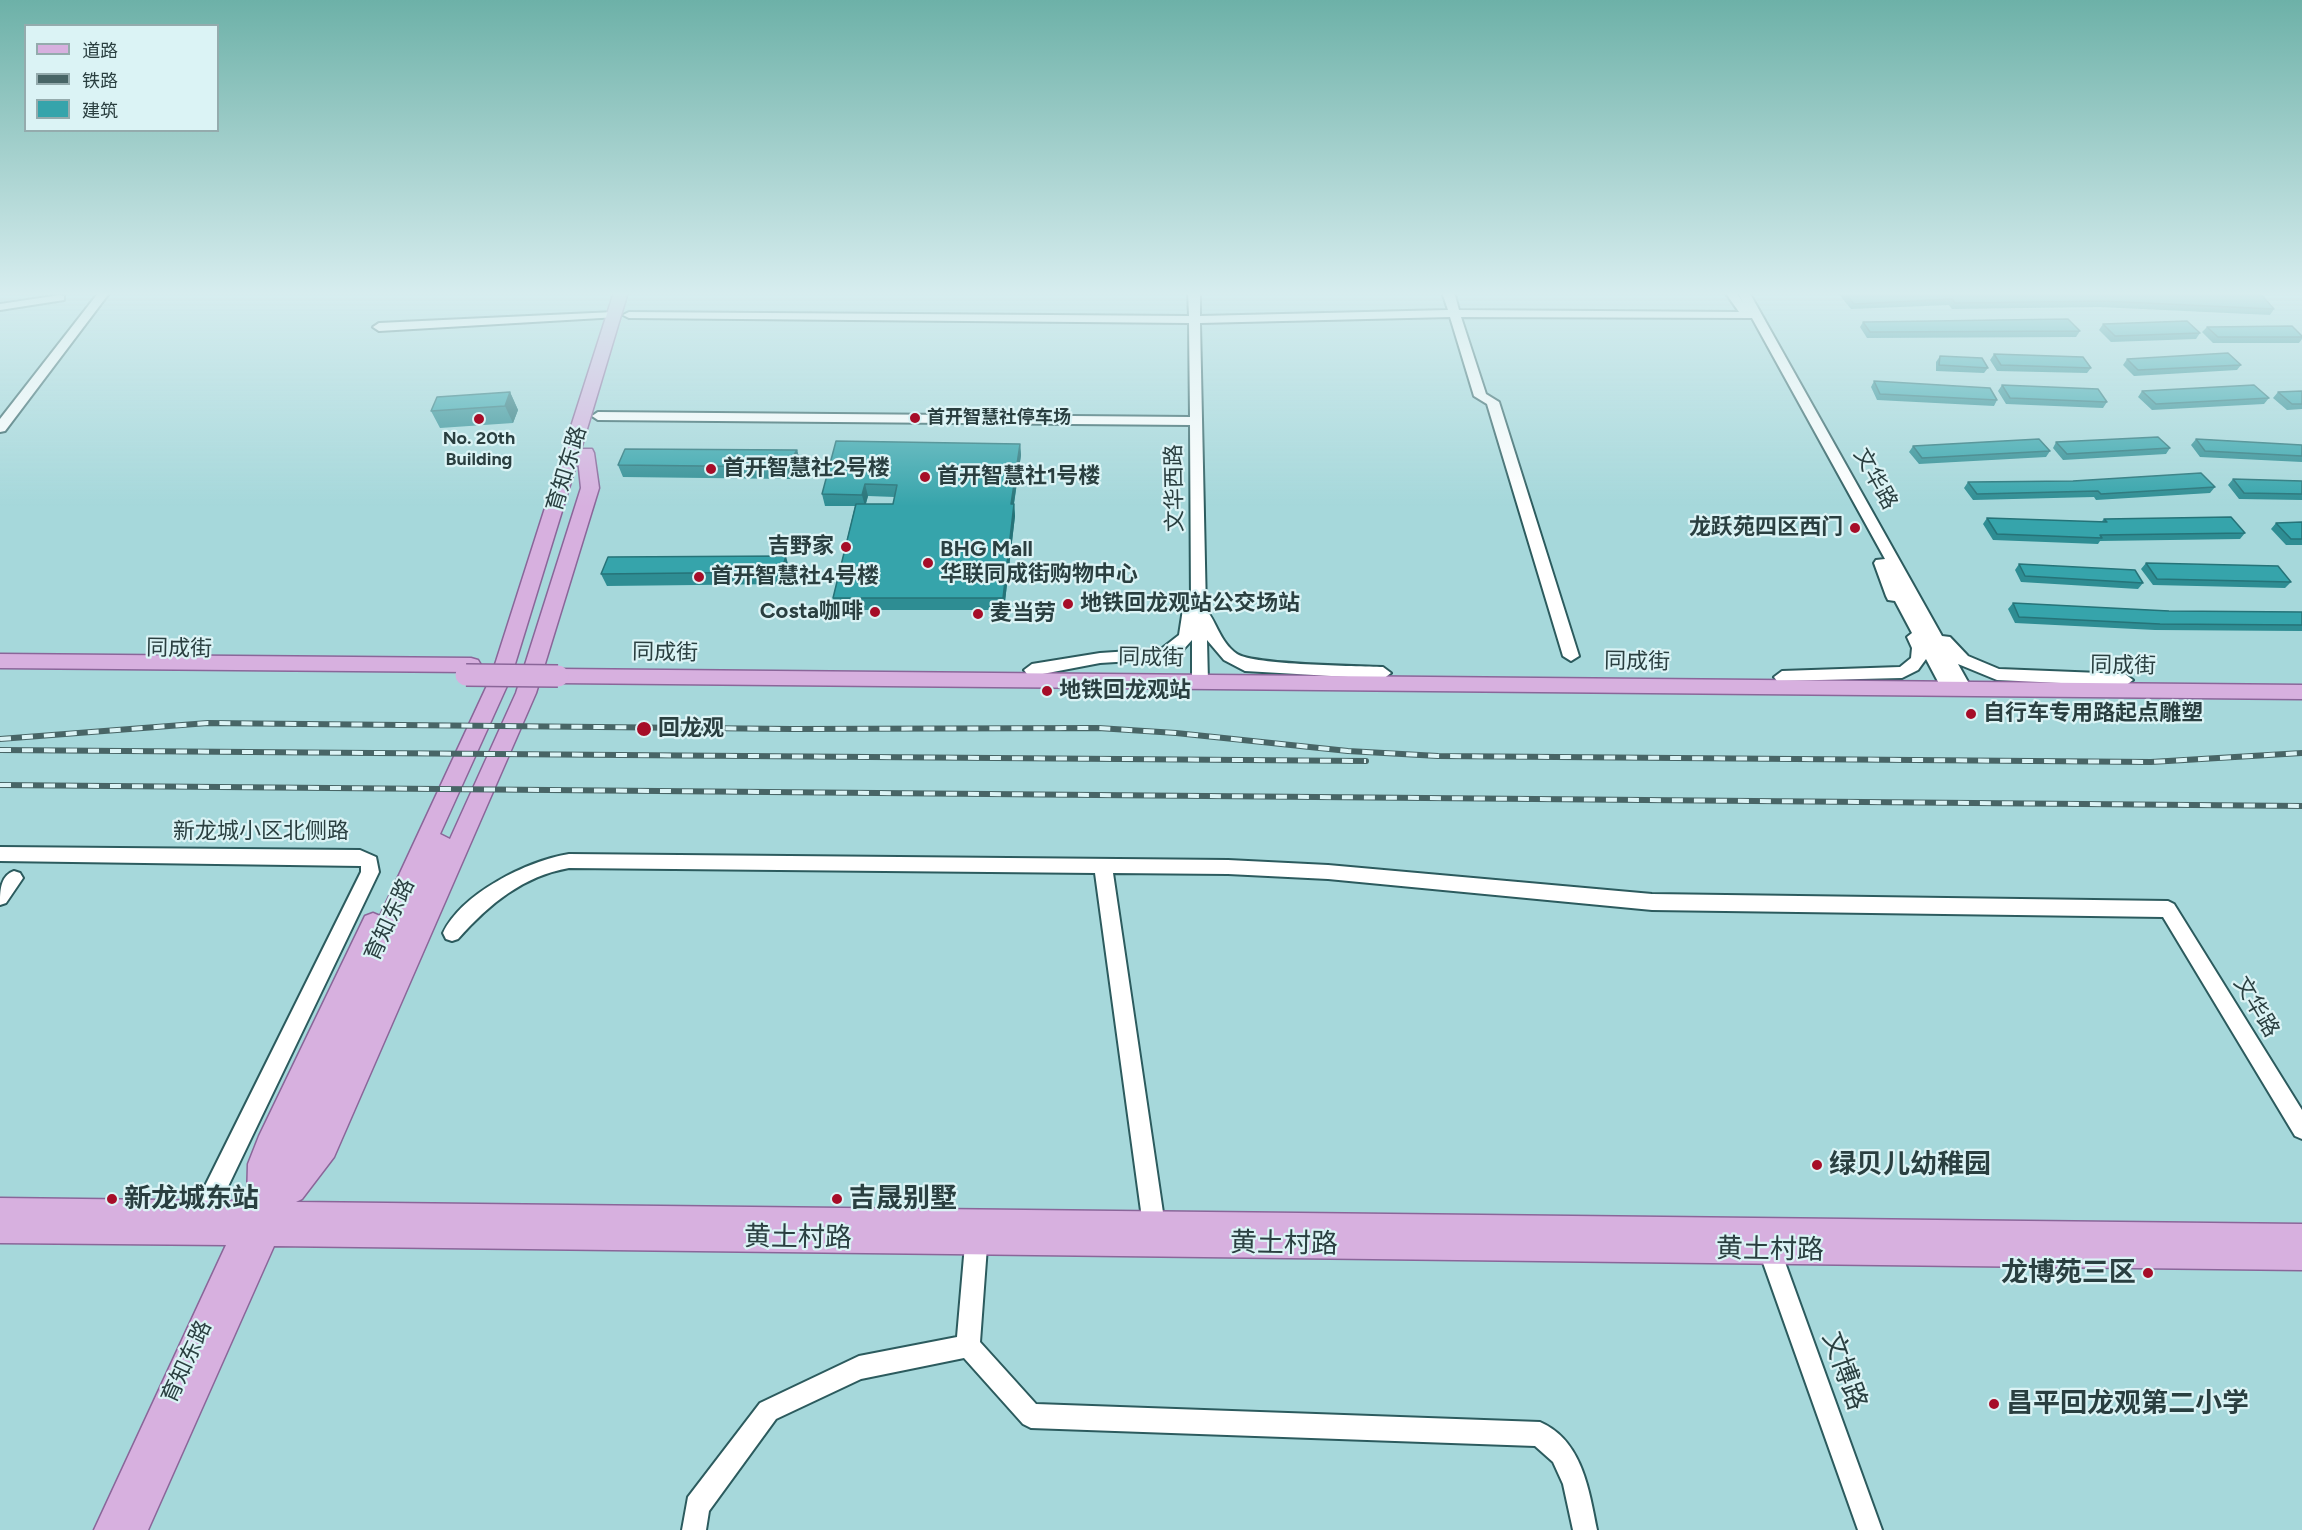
<!DOCTYPE html>
<html>
<head>
<meta charset="utf-8">
<style>
	body { margin:0 }
	#map { position:relative; width:2302px; height:1530px; overflow:hidden; background:#a6d8db; font-family:Figtree,"Noto Sans SC",sans-serif }
	canvas { display:block }
	.legend { position:absolute; left:24px; top:24px; width:195px; height:108px; box-sizing:border-box; background:#dbf3f5; border:2px solid #94abad; margin:0; padding:8px 10px; list-style:none; font-size:18px; color:#2a3f40 }
	.legend li { display:flex; align-items:center; gap:12px; height:30px }
	.legend b { width:30px; border:2px solid #94abad }
</style>
</head>
<body>
<div id="map">
<canvas width="2302" height="1530"></canvas>
<ul class="legend">
<li><b style="height:8px;background:#d7b0df"></b>道路</li>
<li><b style="height:8px;background:#486566"></b>铁路</li>
<li><b style="height:16px;background:#36a4ab"></b>建筑</li>
</ul>
</div>
<script>
const c = document.querySelector('canvas').getContext('2d');
c.lineJoin = 'round';
function trace(path, color, width, dash) { c.strokeStyle = color; c.lineWidth = width; c.lineCap = dash ? 'butt' : 'round'; c.setLineDash(dash || []); c.stroke(path); }
function fill(path, color) { c.fillStyle = color; c.fill(path, 'evenodd'); }
function label(font, color, halo, rows, align = 'center') {
  c.font = font + ' Figtree,"Noto Sans SC",sans-serif'; c.lineWidth = 4.5; c.setLineDash([]); c.textBaseline = 'middle'; c.strokeStyle = halo; c.fillStyle = color; for (const [text, x, y, turn = 0] of rows) {
    c.save(); c.translate(x, y); c.rotate((+turn || 0) * Math.PI / 180); c.textAlign = isNaN(turn) ? turn : align; if (halo) c.strokeText(text, 0, 0); c.fillText(text, 0, 0); c.restore();
  }
}
const minor = new Path2D(`
	M99,292H110L5,431L0,432V419Z
	M1188,292H1200V316L1448,310L1442,292H1454L1459,310L1739,312L1725,292H1736L1743,302L1737,292H1749L1942,636L1950,637L1968,656L1999,669L2125,674L2133,680L2125,686L1997,680L1958,664L1972,689L1964,695L1957,690L1950,695L1944,693L1926,659L1918,670L1902,678L1777,681L1774,677L1782,671L1900,667L1911,658L1912,648L1907,637L1912,633L1895,601L1888,600L1886,596L1874,563L1876,560L1885,559L1752,318L1461,317L1486,394L1499,402L1579,656L1571,661L1563,656L1487,404L1474,396L1450,317L1200,323L1206,611C1214,615 1219,642 1237,654C1254,665 1356,666 1383,667L1391,673L1383,679L1245,671L1224,660L1207,640L1208,682L1200,688L1192,682V640L1182,651L1164,659L1100,663L1032,676L1027,674L1024,670L1032,664L1100,653L1161,649L1179,635L1183,609L1185,605L1191,604L1190,425L598,420L592,416L598,412L1190,417L1189,323L629,318L623,315L629,312L1189,316Z
	M60,295L64,296V300L0,310V304Z
	M614,312L620,315L618,317L379,331L373,327L379,323Z
	M0,847L360,850L376,857L379,872L211,1222L203,1225L195,1222L192,1214L195,1206L361,872V866L0,861Z
	M569,854L1228,860L1328,865L1652,894L2168,901L2174,904L2302,1110V1139L2295,1136L2163,917L1652,910L1328,879L1228,874L1113,873L1166,1233L1163,1241L1155,1244L1147,1241L1144,1233L1095,873L569,868C523,876 489,904 458,939L452,941L446,939L443,933C462,893 527,861 569,854Z
	M14,871L20,873L23,878L6,903L0,905C0,891 0,876 14,871Z
	M977,1222L985,1225L988,1233L980,1342L1036,1404L1540,1422C1582,1440 1589,1490 1597,1530H1573L1563,1484L1553,1462L1535,1446L1031,1428L1023,1424L964,1358L861,1379L776,1419L709,1511L706,1530H682L688,1497L760,1403L859,1356L957,1337L966,1233L969,1225Z
	M1767,1232L1775,1235L1778,1243L1882,1530H1858L1756,1243L1759,1235Z`);
const major = new Path2D(`
	M614,292H628L581,449H592L594,453L599,488L536,693L334,1157L302,1199L296,1202L2302,1224V1270L274,1246L148,1530H94L226,1245L0,1243V1198L247,1201L248,1164L259,1136L365,916L373,913L380,916L491,677ZM578,459L581,488L516,693L450,839L440,834L511,677Z
	M0,654L471,658L478,660L481,665L478,670L471,672L0,668Z
	M558,669L2302,685V699L558,683L551,681L548,676L551,671Z`);
trace(minor, '#2c5b5e', 4);
trace(major, '#8a6699', 3);
fill(minor, '#fff');
fill(major, '#d7b0df');
const rail = new Path2D(`
	M0,739L208,723L792,729L1098,728L1176,733L1348,751L1438,756L2151,762L2302,753
	M0,750L1366,761
	M0,785L2302,806`);
trace(rail, '#486566', 6);
trace(rail, '#dbf3f5', 4, [11]);
const majorBridge = new Path2D(`
	M466,675L558,676`);
trace(majorBridge, '#8a6699', 24, []);
trace(majorBridge, '#d7b0df', 21);
fill(new Path2D(`
	M1837,292H2259L2274,309L2270,315L2099,307L1952,309L1949,305L1851,309Z
	M1863,322L2080,331L2076,337L1867,338L1860,327Z
	M2103,324L2200,333L2196,339L2111,342L2099,330Z
	M2207,327L2302,336V339L2299,343H2213L2202,332Z
	M1994,354L2091,368L2087,373L1997,371L1990,360Z
	M1940,356L1988,368L1984,373L1936,371V362Z
	M2127,359L2241,365L2237,370L2134,376L2123,365Z
	M1874,381L1997,400L1994,406L1877,400L1871,387Z
	M2002,385L2107,402L2103,408L2006,404L1998,391Z
	M2142,391L2269,398L2264,404L2152,410L2138,397Z
	M2302,391V409L2287,410L2273,398L2278,392Z
	M510,392L518,410L513,423L440,428L431,411Z
	M2196,439L2302,445V462L2200,457L2191,445Z
	M2056,442L2170,448L2166,454L2063,460L2053,448Z
	M1020,444L1021,455L1014,504L1015,516L1004,610H836L833,598L855,506H825L822,494ZM868,496L895,497L893,504H866Z
	M1913,446L2050,451L2046,457L1919,464L1909,452Z
	M797,450L800,461L790,479L623,477L618,465Z
	M2233,479L2302,481V500L2239,499L2228,485Z
	M1968,482L2215,487L2210,493L2096,500L2094,497L1973,500L1964,488Z
	M1987,518L2101,522L2104,519L2245,533L2240,539L2100,541L2098,544L1993,540L1983,524Z
	M2302,522V545H2286L2271,529L2276,523Z
	M2146,563L2291,582L2285,588L2153,585L2141,569Z
	M2019,564L2143,583L2138,589L2021,582L2015,570Z
	M789,568L785,584L607,586L601,574Z
	M2013,603L2169,611L2302,612V631L2155,630L2015,623L2008,609Z`), '#2e8d93');
fill(new Path2D(`
	M510,392L518,410L513,423L505,406Z
	M1020,444L1021,455L1012,516L1011,504Z
	M797,450L800,461L790,479L787,467Z
	M865,484L868,496L865,506L862,495Z
	M1014,504L1015,516L1004,610L1003,598Z
	M786,556L789,568L785,584L781,572Z`), '#267378');
const building = new Path2D(`
	M1844,292H2259L2274,309L2103,301L1955,303L1952,299L1854,304Z
	M2068,319L2080,331L1870,332L1863,322Z
	M2187,321L2200,333L2115,336L2103,324Z
	M2292,326L2302,336V337H2218L2207,327Z
	M2228,353L2241,365L2138,370L2127,359Z
	M1994,354L2083,357L2091,368L2001,365Z
	M1940,356L1982,358L1988,368L1939,365Z
	M1874,381L1990,388L1997,400L1880,394Z
	M2002,385L2098,389L2107,402L2010,398Z
	M2254,385L2269,398L2156,404L2142,391Z
	M2302,391V404H2292L2278,392Z
	M510,392L505,406L431,411L437,397Z
	M2158,437L2170,448L2067,454L2056,442Z
	M2039,439L2050,451L1922,458L1913,446Z
	M2196,439L2302,445V456L2205,451Z
	M836,441L1020,444L1011,504H1014L1003,598H833L856,504H893L897,485L865,484L862,495L822,494Z
	M625,449L797,450L787,467L618,465Z
	M2201,473L2215,487L2101,494L2098,491L1977,494L1968,482L2073,481Z
	M2233,479L2302,481V494L2244,493Z
	M2231,517L2245,533L2100,535L2102,538L1997,534L1987,518L2107,522L2104,519Z
	M2302,522V539H2291L2276,523Z
	M786,556L781,572L601,574L608,557Z
	M2146,563L2278,566L2291,582L2157,579Z
	M2019,564L2135,570L2143,583L2025,576Z
	M2013,603L2169,611L2302,612V625L2160,624L2019,617Z`);
fill(building, '#36a4ab');
trace(building, '#267378', 1.5);
const sky = c.createLinearGradient(0, 0, 0, 506);
sky.addColorStop(0, '#6db1a8');
sky.addColorStop(0.58, '#d7edef');
sky.addColorStop(1, '#d7edef00');
c.fillStyle = sky;
c.fillRect(0, 0, 2302, 506);
for (const [x, y, r, color] of [
	[915,418,6,"#a60d28"],
	[479,419,6,"#a60d28"],
	[711,469,6,"#a60d28"],
	[925,477,6,"#a60d28"],
	[1855,528,6,"#a60d28"],
	[846,547,6,"#a60d28"],
	[928,563,6,"#a60d28"],
	[699,577,6,"#a60d28"],
	[1068,604,6,"#a60d28"],
	[875,612,6,"#a60d28"],
	[978,614,6,"#a60d28"],
	[1047,691,6,"#a60d28"],
	[1971,714,6,"#a60d28"],
	[644,729,8,"#a60d28"],
	[1817,1165,6,"#a60d28"],
	[112,1199,6,"#a60d28"],
	[837,1199,6,"#a60d28"],
	[2148,1273,6,"#a60d28"],
	[1994,1404,6,"#a60d28"]
]) { const dot = new Path2D(); dot.arc(x, y, r, 0, 2 * Math.PI); c.fillStyle = color; c.fill(dot); trace(dot, '#dbf3f5', 2); }
label('bold 18px', '#2a3f40', '#dbf3f5', [
	["首开智慧社停车场",927,418],
	["No. 20th",479,439,"center"],
	["Building",479,460,"center"]
], 'left');
label('22px', '#2a3f40', '#dbf3f5', [
	["育知东路",567,469,-73],
	["文华路",1875,479,61],
	["文华西路",1175,488,-91],
	["同成街",179,649,1],
	["同成街",665,653,1],
	["同成街",1151,658,1],
	["同成街",1637,662,1],
	["同成街",2123,666,1],
	["新龙城小区北侧路",261,832],
	["育知东路",390,920,-65],
	["文华路",2256,1007,59],
	["育知东路",187,1362,-65]
]);
label('bold 22px', '#2a3f40', '#dbf3f5', [
	["首开智慧社2号楼",723,469],
	["首开智慧社1号楼",937,477],
	["龙跃苑四区西门",1843,528,"right"],
	["吉野家",834,547,"right"],
	["BHG Mall",940,550],
	["华联同成街购物中心",940,575],
	["首开智慧社4号楼",711,577],
	["地铁回龙观站公交场站",1080,604],
	["Costa咖啡",863,612,"right"],
	["麦当劳",990,614],
	["地铁回龙观站",1059,691],
	["自行车专用路起点雕塑",1983,714],
	["回龙观",658,729]
], 'left');
label('bold 27px', '#2a3f40', '#dbf3f5', [
	["绿贝儿幼稚园",1829,1165],
	["新龙城东站",124,1199],
	["吉晟别墅",849,1199],
	["龙博苑三区",2136,1273,"right"],
	["昌平回龙观第二小学",2006,1404]
], 'left');
label('27px', '#2a3f40', '#dbf3f5', [
	["黄土村路",798,1238,1],
	["黄土村路",1284,1244,1],
	["黄土村路",1770,1250,1],
	["文博路",1844,1371,70]
]);
</script>
</body>
</html>
